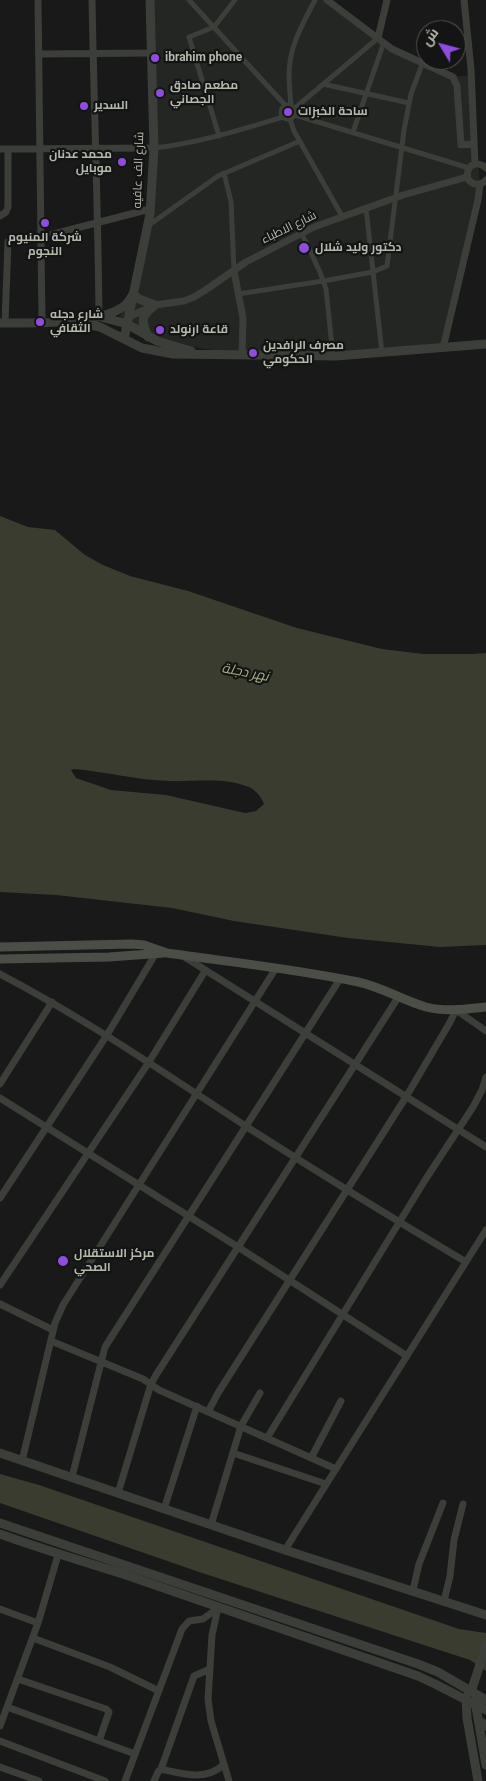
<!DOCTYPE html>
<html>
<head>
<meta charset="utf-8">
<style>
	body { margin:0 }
	#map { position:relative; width:486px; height:1781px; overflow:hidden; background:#181918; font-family:Roboto,Cairo,sans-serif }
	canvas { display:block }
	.north { position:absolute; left:416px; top:20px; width:50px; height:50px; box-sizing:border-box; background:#131413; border:1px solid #535650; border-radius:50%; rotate:307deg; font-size:14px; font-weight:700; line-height:20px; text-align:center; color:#b2b8ab }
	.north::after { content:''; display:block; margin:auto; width:18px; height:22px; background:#904cdd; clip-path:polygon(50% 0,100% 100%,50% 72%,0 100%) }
</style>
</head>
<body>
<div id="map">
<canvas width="486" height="1781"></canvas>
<div class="north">ش</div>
</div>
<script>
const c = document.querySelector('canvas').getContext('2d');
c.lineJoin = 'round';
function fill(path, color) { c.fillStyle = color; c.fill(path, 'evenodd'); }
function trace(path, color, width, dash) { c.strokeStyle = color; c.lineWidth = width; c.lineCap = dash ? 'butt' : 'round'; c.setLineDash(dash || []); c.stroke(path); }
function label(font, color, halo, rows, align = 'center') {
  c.font = font + ' Roboto,Cairo,sans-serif'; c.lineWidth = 4.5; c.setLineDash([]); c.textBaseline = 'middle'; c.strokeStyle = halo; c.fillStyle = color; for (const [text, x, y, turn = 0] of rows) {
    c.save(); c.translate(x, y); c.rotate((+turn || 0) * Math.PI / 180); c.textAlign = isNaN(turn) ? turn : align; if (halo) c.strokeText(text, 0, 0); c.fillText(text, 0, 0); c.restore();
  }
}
fill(new Path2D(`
	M150,0H327L393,49L453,77L471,75L480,184L443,348L333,356L236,353L163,343L117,320L130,300L148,225L154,148Z`), '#242624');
fill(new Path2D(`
	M0,516L28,527L55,530L85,555L103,565L130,576L188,591L297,628L382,649L423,654H472L486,653V945L440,947L348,938L234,921L172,908L56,895L0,892ZM74,769C106,772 137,780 169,781C194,782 221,777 246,786C254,788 261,796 264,804L256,811L245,813L166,795L111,790L76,778L71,770Z
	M0,1474L39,1485L459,1629L486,1633V1671L470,1660L199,1572L0,1503Z`), '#393c2f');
trace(new Path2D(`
	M189,0L285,105
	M323,84L409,103
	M281 112a7 7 0 1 1 14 0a7 7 0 1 1-14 0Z
	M291,105C290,95 289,84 289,74C289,47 303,23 315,0
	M295,108L378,38
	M295,115L469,168
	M290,119L294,131L342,216
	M353,132L384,42
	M219,136L189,37L214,27L235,0
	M154,148C198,143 240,130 283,117
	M224,173L231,202L234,271
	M366,208L382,353
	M149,225L218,176L300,141
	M301,232L320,272L326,289L333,356
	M238,294L323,281L373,272L387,266L404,130L411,94L423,62`), '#3b3e39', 5);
trace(new Path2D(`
	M38,0L42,321
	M92,0C94,105 98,211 99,316
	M327,0L392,49L453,77L457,86L461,145L474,144
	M464,0L471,69L475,164
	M378,38L387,0
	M39,54L152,53
	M0,149L154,148
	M486,168C476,159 465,166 468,179C473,186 481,186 486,180
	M0,216L6,212L8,207V149
	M42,237L150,209
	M234,271L243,318L242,355
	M129,317L155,305L184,301L194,297L204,291L246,262L314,227L403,195L467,177
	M5,323L8,242
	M443,348L478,200L480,184
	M183,956L486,1147
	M0,974C86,1019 166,1074 247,1127C319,1173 392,1218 466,1262
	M0,1084L52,1002
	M0,1098L238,1247L407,1356
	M0,1198L107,1035L156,953
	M0,1285L149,1062L205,971
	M0,1304L53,1330
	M51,1341L143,1379L159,1390L336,1469
	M208,1412L218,1393L406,1097L449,1024L456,1010L486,1031
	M267,1438L427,1177L473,1107L482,1090L486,1077
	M233,1453L326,1484
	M311,1458L341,1401
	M22,1461L55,1323L63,1305L276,968
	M72,1477L105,1347L340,979
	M118,1493L151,1384L156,1375L399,996
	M164,1509L197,1406
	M211,1525L241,1426L260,1393
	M285,1550L486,1230
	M413,1590L419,1564L443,1503
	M444,1601L450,1576L454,1540L463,1504
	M218,1608L212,1635L208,1699L211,1721L229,1781
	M0,1609L38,1623
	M33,1638L110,1667L159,1691
	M18,1679L106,1709L109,1712L99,1741
	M7,1707L135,1754
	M483,1722L486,1727
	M0,1726L38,1623L58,1555
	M0,1741L105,1781
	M0,1767L39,1781
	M161,1769L194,1676L210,1669
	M125,1781L182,1629L189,1621L203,1619L218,1608
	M154,1781L158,1772L161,1769C183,1774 207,1781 223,1765`), '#3b3e39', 7);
trace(new Path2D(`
	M101,317L127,324L157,341L191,351
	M71,321L100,327L142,348L173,354L336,356L486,344
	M0,323C31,323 100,325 124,306C128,303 131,298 133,294L139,299L155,305
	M148,337C141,320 140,317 155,305
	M124,339L150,214L154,148L150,0
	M0,1453L285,1550L486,1615
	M0,1523L418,1664L438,1672L486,1700
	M0,1534C41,1549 82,1561 123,1574C221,1607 319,1642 418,1676L435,1684L486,1710
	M471,1692L486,1646
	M466,1697L467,1718L478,1781
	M475,1701L486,1765`), '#3b3e39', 9);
trace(new Path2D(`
	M0,947L132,944L144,945L167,953C230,962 295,969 358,982C382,987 402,1000 426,1007C446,1012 466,1009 486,1007
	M0,959L109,957L164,953`), '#4a4e47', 9);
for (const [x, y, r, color] of [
	[155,58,5,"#904cdd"],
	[160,93,5,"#904cdd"],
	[84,106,5,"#904cdd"],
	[288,112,5,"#904cdd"],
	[122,162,5,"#904cdd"],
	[45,223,5,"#904cdd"],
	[304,248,6,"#904cdd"],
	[40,322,5,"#904cdd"],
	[160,330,5,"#904cdd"],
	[253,353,5,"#904cdd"],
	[63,1261,6,"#904cdd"]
]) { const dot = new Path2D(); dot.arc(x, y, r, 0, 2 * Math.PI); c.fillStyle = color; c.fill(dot); trace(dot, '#131413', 2); }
label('bold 12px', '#b2b8ab', '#131413', [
	["ibrahim phone",165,58],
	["مطعم صادق",170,86],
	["الجصاني",170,100],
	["السدير",94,106],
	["ساحة الخبزات",298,112],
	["محمد عدنان",112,155,"right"],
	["موبايل",112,169,"right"],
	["شركة المنيوم",45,238,"center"],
	["النجوم",45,252,"center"],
	["دكتور وليد شلال",315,248],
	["شارع دجله",50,315],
	["الثقافي",50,329],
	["قاعة ارنولد",170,330],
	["مصرف الرافدين",263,346],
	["الحكومي",263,360],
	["مركز الاستقلال",74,1254],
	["الصحي",74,1268]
], 'left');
label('12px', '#b2b8ab', '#131413', [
	["شارع الف عافيه",139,170,-88],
	["شارع الاطباء",289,228,-26]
]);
label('italic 14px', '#a3ae87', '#131413', [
	["نهر دجلة",245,673,11]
]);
</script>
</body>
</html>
